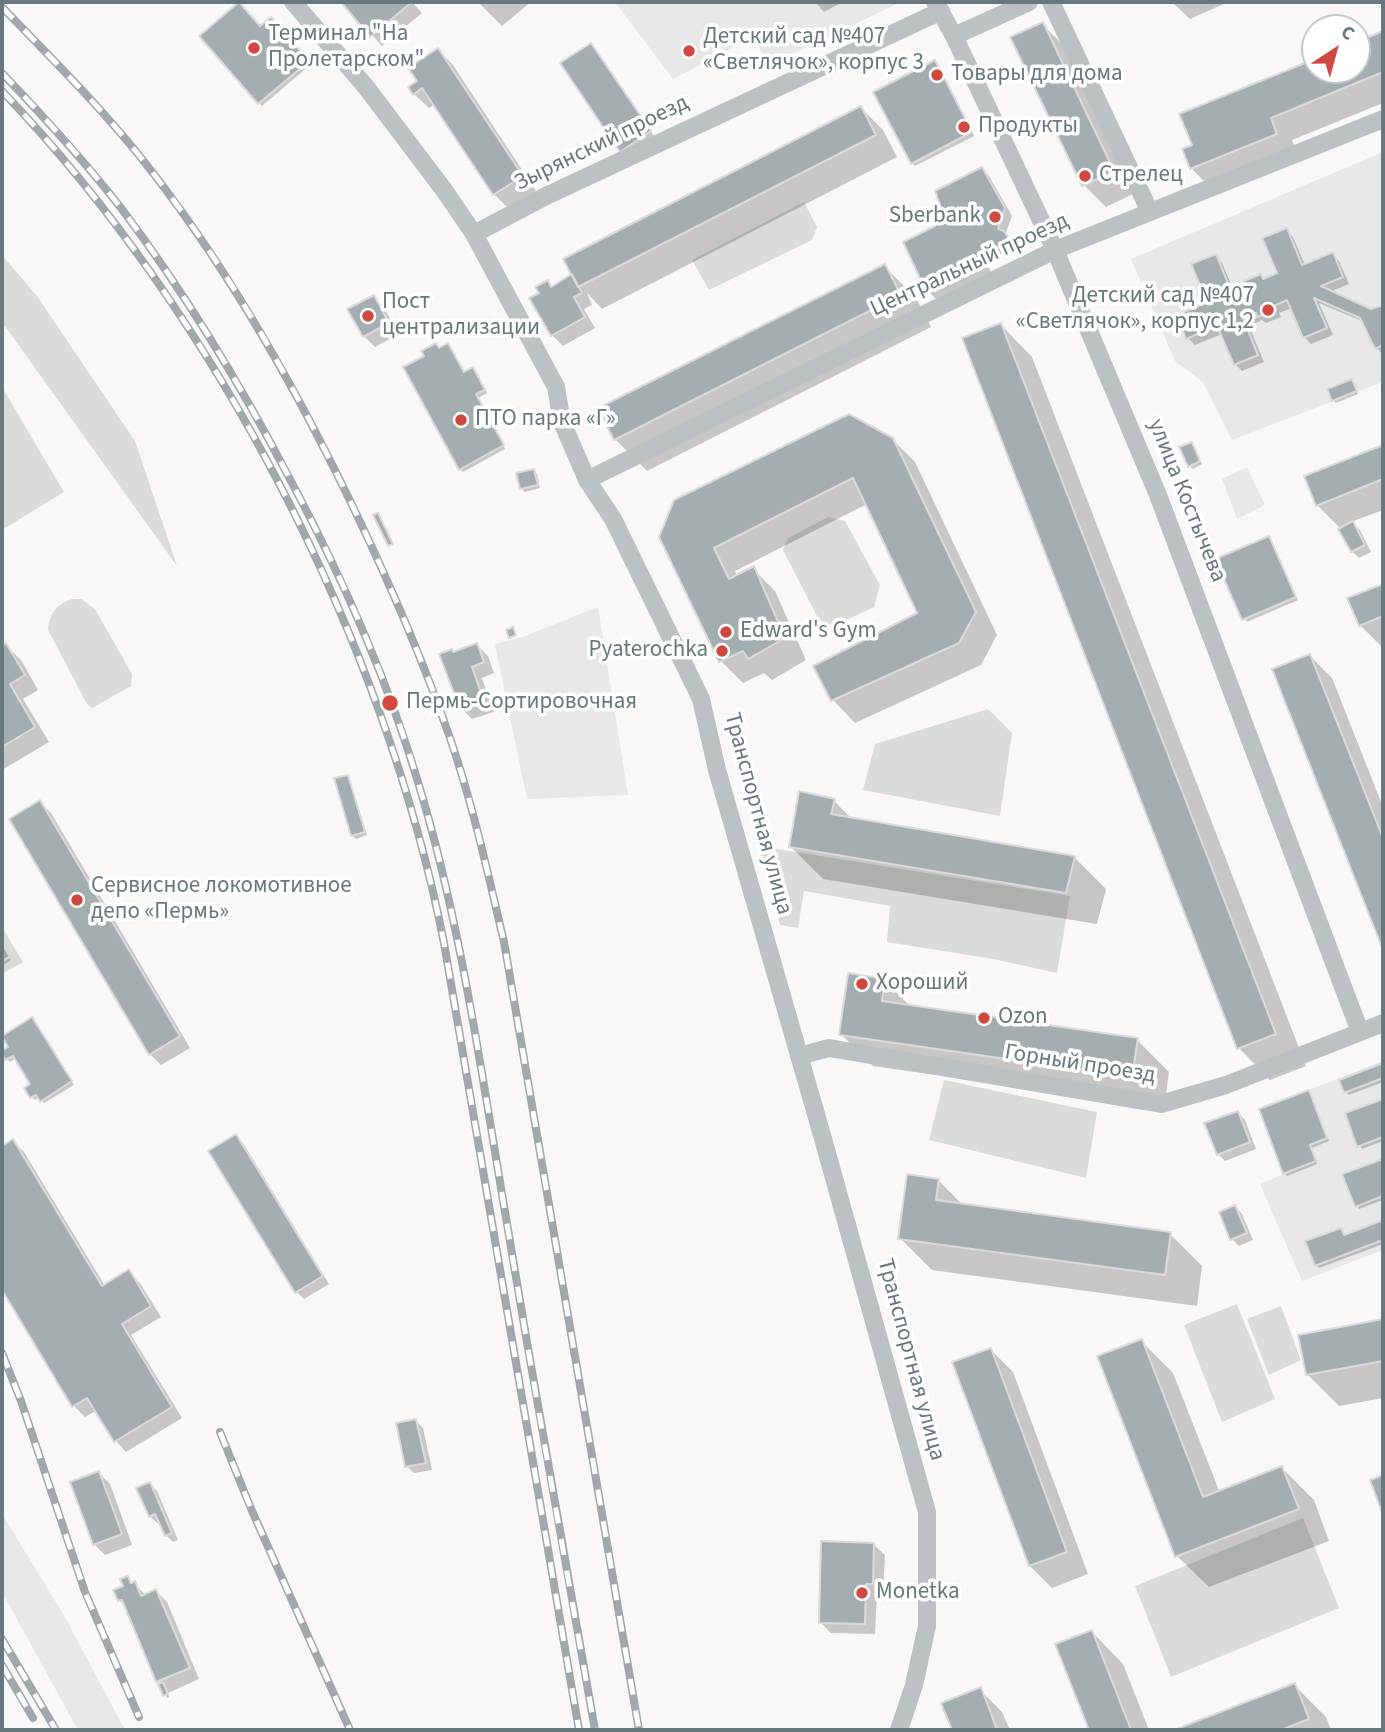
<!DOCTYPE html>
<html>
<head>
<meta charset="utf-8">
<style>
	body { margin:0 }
	#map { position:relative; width:1385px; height:1732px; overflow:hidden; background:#f9f8f7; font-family:"Source Sans 3",sans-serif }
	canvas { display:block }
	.frame { position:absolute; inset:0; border:4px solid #67797e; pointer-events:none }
	.north { position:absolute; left:1301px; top:14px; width:70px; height:70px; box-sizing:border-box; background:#fff; border:2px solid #c2c9cb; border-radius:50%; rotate:36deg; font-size:19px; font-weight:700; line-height:28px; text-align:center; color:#67797e }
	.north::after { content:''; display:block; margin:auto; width:24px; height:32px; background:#cf4941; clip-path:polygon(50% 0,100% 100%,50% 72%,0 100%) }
</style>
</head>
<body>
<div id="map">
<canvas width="1385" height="1732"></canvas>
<div class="frame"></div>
<div class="north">С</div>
</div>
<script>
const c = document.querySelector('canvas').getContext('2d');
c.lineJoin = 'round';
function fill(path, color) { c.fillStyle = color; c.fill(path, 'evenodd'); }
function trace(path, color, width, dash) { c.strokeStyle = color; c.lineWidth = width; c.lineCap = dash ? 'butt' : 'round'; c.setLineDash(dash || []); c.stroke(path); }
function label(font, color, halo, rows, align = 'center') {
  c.font = font + ' "Source Sans 3",sans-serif'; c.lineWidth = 7; c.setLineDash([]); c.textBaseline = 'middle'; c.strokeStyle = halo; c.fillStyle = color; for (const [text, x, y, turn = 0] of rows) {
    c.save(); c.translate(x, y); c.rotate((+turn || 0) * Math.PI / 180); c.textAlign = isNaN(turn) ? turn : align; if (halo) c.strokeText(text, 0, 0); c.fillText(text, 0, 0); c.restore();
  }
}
fill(new Path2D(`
	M615,2H901L769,65L753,37L673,79Z
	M1383,152V382L1232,440L1203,382L1175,361L1131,259Z
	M1247,467L1265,505L1237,519L1222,479Z
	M598,607L628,795L527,799L495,644L523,637Z
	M1383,1061V1250L1302,1281L1260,1184L1315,1161L1310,1145L1327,1138L1309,1090Z
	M2,1514L65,1617L125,1730H78L2,1592Z`), '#e7e8e7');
fill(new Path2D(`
	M804,202L817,227L812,240L709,290L692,260Z
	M2,255L37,296L135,441L177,566L2,322Z
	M2,387L64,492L2,530Z
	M828,517L845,521L880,585L874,607L834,626L819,620L783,550L788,538Z
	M72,599H81L95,609L132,674L131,686L92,708L87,704L48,630C49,614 56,604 72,599Z
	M988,709L1012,733L1000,816L863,790L875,744Z
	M758,846L1070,896L1057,973L993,959L887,942L890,906L804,891L798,928L780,925Z
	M2,927L23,962L2,974V961L10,957L5,948L2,950Z
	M944,1080L1097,1112L1086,1178L929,1140Z
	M1237,1304L1275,1399L1222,1422L1184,1325Z
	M1281,1306L1301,1360L1269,1375L1247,1319Z
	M1303,1518L1339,1608L1171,1677L1135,1586Z`), '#daddd7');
fill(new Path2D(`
	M343,2H412L422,13L382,46Z
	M478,2H531L502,26Z
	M815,2H843L824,12Z
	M1172,2H1228L1190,19Z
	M271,19L310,65L262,106L201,36L260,29Z
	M1042,24L1064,46L1135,193L1106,207L1084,185Z
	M1383,33V103L1292,140L1298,156L1213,190L1191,168L1194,146L1315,61V70H1357V44Z
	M591,45L656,139L629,158L622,151Z
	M438,50L453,65L536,191L509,209L494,194L435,104L429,108L414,94Z
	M937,65L974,136L915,166L912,163Z
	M861,108L883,130L897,157L602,309L587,293L592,305L584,309L595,328L563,346L552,335L541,294L547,282L553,288Z
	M982,169L989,176L1012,216L1005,235L1014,246L1012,252L1009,255L1003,253L986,263L991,272L936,299L929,292L937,227Z
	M1286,230L1293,237L1305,265L1332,254L1339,261L1349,284L1330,292L1371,311L1383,307V355L1376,347L1364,322L1319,303L1333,335L1311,344L1304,337L1292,308L1279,313L1281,317L1266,323L1262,320L1249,326L1264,362L1242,371L1235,364L1222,334L1195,345L1188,338L1210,303L1215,256L1222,263L1235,293L1248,288L1261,276L1265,280L1279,274Z
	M884,266L916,298L931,327L647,471L615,439Z
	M373,297L384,308L399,334L375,347L364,336Z
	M1001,325L1032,357L1306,1066L1270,1080L1239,1048Z
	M448,345L464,374L475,372L487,393L478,398L505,449L463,472L460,469L440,350Z
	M1351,381L1358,394L1336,403L1333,400Z
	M892,439L915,462L997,635L981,665L855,723L833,700L815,667L920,614L867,504L735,571L738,577L753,569L775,591L806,660L772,680L764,673L743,683L721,661L661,537Z
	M1191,444L1202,464L1193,469L1190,466Z
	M1383,446V510L1351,522L1360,530L1371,552L1359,558L1352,551L1341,529L1317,505L1307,477Z
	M534,471L537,474L540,488L525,492L522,489L519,475Z
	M1269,538L1298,600L1247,622L1218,560Z
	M1383,586V647H1382L1360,625L1350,599Z
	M477,645L488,656L494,673L482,678L494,712L472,719L461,708L454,653Z
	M6,646L21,660L38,690L23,699L49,742L2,770V648Z
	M1310,656L1332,678L1383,807V945L1274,670Z
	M347,776L350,780L367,835L356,839L353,836Z
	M834,801L852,819L1074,857L1106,889L1097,924L823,879L791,847Z
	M40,802L51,813L190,1048L161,1065L150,1054Z
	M5,950L11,960L2,966V952Z
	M884,980L911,1007L1137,1040L1169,1072L1164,1108L873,1066L841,1034Z
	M34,1022L74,1085L44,1103L39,1097L35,1100L26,1089L33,1084L16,1058L10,1062L7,1059Z
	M1383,1065V1082L1349,1095L1346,1092L1342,1081Z
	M1309,1092L1329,1141L1312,1148L1317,1164L1287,1176L1284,1173Z
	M1383,1101V1141L1362,1149L1347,1114Z
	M1238,1113L1245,1120L1256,1149L1225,1161L1218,1154Z
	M236,1136L243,1143L329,1284L304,1299L297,1292L210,1151Z
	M13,1141L24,1152L105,1286L129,1272L140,1283L161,1317L131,1335L182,1418L126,1452L116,1441L97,1410L85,1417L74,1406L2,1287V1148Z
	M1383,1160V1200L1359,1209L1345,1175Z
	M938,1180L963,1205L1170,1234L1202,1266L1197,1306L932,1270L900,1238Z
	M1235,1207L1242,1214L1253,1240L1239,1246L1232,1239Z
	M1383,1222V1244L1319,1268L1316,1265L1340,1230L1345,1236Z
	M1383,1321V1398L1339,1406L1307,1374L1300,1336Z
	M1141,1341L1173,1373L1220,1493L1282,1468L1314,1500L1329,1541L1209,1587L1177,1556Z
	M991,1350L1013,1372L1088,1574L1052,1588L1030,1566Z
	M416,1421L423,1428L432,1470L414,1473L407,1466Z
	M99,1473L110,1484L132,1545L105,1555L94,1544Z
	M150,1484L157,1491L178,1540L173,1542L166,1535L160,1522L157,1523L150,1516Z
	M873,1544L885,1555L883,1595H877L875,1634L831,1633L820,1622Z
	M127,1578L145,1594L156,1591L167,1602L199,1679L168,1693L169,1697L167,1698L127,1608L119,1600Z
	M1092,1632L1123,1664L1149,1730H1090L1058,1645Z
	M1294,1685L1326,1717L1331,1730H1178Z
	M980,1690L1002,1712L1010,1730H954L944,1704Z`), '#0003');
const building = new Path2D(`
	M239,2L260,26L271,17L309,61L258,104L199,36Z
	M341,2H412L370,37Z
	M1043,22L1114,171L1082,186L1010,37Z
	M1383,31V72L1271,118L1277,134L1190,169L1182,149L1192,145L1179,114L1315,59V70H1357V42Z
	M591,43L651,131L620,152L560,63Z
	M438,48L523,176L493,195L422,88L413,95L408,87L417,81L408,68Z
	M935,60L972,132L911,164L873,92Z
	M861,106L876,135L578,287L563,259Z
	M982,167L1005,208L998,229L1004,231L1008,237L1006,245L1001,248L995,247L981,256L985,265L927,293L903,242L935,226L941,208L935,191Z
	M1287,228L1302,265L1333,252L1343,277L1321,286L1371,309L1383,305V345L1375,349L1360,318L1314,298L1327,328L1303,338L1287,300L1274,306L1276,310L1257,317L1256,313L1243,318L1258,355L1234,365L1217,326L1186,339L1177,315L1207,302L1191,264L1216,254L1232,293L1246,287L1244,281L1261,274L1263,279L1277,273L1262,238Z
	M885,264L901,295L614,440L598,408Z
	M572,274L582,293L574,297L585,317L551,336L529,298L539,293L535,287L548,280L551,287Z
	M374,295L389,323L363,337L347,309Z
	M1001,323L1276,1034L1237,1049L962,338Z
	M436,343L439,348L448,343L464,372L473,367L485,390L476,394L504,445L459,470L403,367L424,356L421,351Z
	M1352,379L1357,391L1332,401L1327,389Z
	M849,414L893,438L976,612L959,643L831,701L813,666L917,613L853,478L714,548L729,579L754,566L785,638L748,659L743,651L719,662L659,537L674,500Z
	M1192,442L1200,461L1188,467L1179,447Z
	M1383,445V479L1316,506L1304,476Z
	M534,469L538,485L520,489L516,473Z
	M378,513L393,544L388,546L373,515Z
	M1353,521L1365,545L1351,552L1338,529Z
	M1269,536L1296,597L1242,620L1215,559Z
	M1383,584V616L1359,626L1347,598Z
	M513,627L516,635L509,638L506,630Z
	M6,643L25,675L10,684L35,727L2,747V646Z
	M477,643L484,662L472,667L484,701L460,709L439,654L452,649L453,652Z
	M1310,654L1383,838V950L1272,669Z
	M348,775L365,832L351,836L334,778Z
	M799,791L835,799L831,814L1075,856L1066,893L789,847Z
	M40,800L180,1036L149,1055L9,819Z
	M5,948L10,957L2,961V950Z
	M848,973L885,979L882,1001L1138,1038L1132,1077L839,1035Z
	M32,1017L72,1081L40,1102L36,1095L30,1098L24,1088L30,1084L13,1056L5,1060L2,1054V1051L8,1047L2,1036Z
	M1383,1063V1078L1344,1093L1339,1080Z
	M1309,1090L1327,1138L1310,1145L1316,1161L1283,1174L1259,1109Z
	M1383,1099V1137L1357,1147L1345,1113Z
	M1238,1111L1250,1142L1217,1155L1204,1123Z
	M236,1134L323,1276L295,1293L208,1151Z
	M13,1139L102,1286L129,1269L151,1306L122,1324L172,1407L114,1442L87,1398L72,1407L2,1290V1146Z
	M1383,1159V1196L1355,1207L1342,1174Z
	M907,1174L939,1179L936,1200L1171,1232L1165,1275L898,1239Z
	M1235,1205L1247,1233L1230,1240L1219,1212Z
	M1383,1220V1240L1315,1266L1305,1241L1341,1228L1344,1235Z
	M1383,1319V1361L1306,1375L1298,1335Z
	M1142,1339L1203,1497L1282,1466L1299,1509L1175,1557L1097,1356Z
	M991,1348L1067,1552L1029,1566L952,1362Z
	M416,1419L426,1463L405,1467L396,1423Z
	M99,1471L122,1534L93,1545L70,1482Z
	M1383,1475V1515L1370,1480Z
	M150,1482L172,1533L165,1536L155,1514L149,1517L136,1488Z
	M821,1541L874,1543L873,1584H866L865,1624L819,1623Z
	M128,1576L131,1583L135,1581L141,1596L156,1589L190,1668L156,1682L122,1600L118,1601L113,1590L123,1586L120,1579Z
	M1092,1630L1131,1730H1089L1055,1644Z
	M163,1682L168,1694L163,1696L158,1684Z
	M1295,1683L1309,1719L1281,1730H1174Z
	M981,1687L997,1730H952L941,1703Z`);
fill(building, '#a4aeb1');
trace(building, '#dbdad9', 2);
trace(new Path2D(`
	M293,2L366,87L444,190L474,234L556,387L562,422L587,480L613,519L701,699L717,770L822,1135L927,1512V1626L914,1685L899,1730
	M935,2L954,36L1055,250L1158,495L1360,1032
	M1051,2L1150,212
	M954,36L1029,2
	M474,234L546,196L941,11
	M587,480L1055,250L1383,119
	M799,1056L829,1048L1161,1104L1226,1085L1383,1023`), '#bcc2c4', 18);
const rail = new Path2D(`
	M2,7C48,55 96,102 138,154C225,262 294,384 354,509C390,584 423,660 450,738C473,805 488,874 504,942L639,1730
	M2,73C43,116 84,160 121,208C186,294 242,387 292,483C343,579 387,678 418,782C460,920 480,1064 504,1206C533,1381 564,1556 595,1730
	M2,91C216,314 385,641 444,943L579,1730
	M2,1353L21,1401L85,1592L139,1717
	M220,1432L252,1511L350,1730
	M2,1639L56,1730
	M2,1665L33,1718`);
trace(rail, '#9fa8aa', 8);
trace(rail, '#fff', 5, [16]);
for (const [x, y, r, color] of [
	[254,48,7,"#cf4941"],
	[689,51,7,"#cf4941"],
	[937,75,7,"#cf4941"],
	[964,127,7,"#cf4941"],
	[1085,176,7,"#cf4941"],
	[995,217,7,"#cf4941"],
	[1268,310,7,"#cf4941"],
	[368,316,7,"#cf4941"],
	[461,420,7,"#cf4941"],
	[726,632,7,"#cf4941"],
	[722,651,7,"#cf4941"],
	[390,703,9,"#cf4941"],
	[77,900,7,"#cf4941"],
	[862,984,7,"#cf4941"],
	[984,1018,7,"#cf4941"],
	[862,1593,7,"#cf4941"]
]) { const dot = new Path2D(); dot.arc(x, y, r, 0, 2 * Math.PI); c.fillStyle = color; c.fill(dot); trace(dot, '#fff', 2.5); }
label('23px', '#67797e', '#fff', [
	["Терминал \"На",268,35],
	["Пролетарском\"",268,61],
	["Детский сад №407",703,38],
	["«Светлячок», корпус 3",703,64],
	["Товары для дома",951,75],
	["Продукты",978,127],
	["Стрелец",1099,176],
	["Sberbank",981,217,"right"],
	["Детский сад №407",1254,297,"right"],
	["«Светлячок», корпус 1,2",1254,323,"right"],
	["Пост",382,303],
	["централизации",382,329],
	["ПТО парка «Г»",475,420],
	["Edward's Gym",740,632],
	["Pyaterochka",708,651,"right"],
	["Пермь-Сортировочная",406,703],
	["Сервисное локомотивное",91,887],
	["депо «Пермь»",91,913],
	["Хороший",876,984],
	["Ozon",998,1018],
	["Monetka",876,1593]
], 'left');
label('23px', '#67797e', '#fff', [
	["Зырянский проезд",602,144,-26],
	["Центральный проезд",970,266,-25],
	["улица Костычева",1186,501,68],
	["Транспортная улица",757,814,75],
	["Горный проезд",1080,1065,9],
	["Транспортная улица",910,1360,75]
]);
</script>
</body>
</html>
